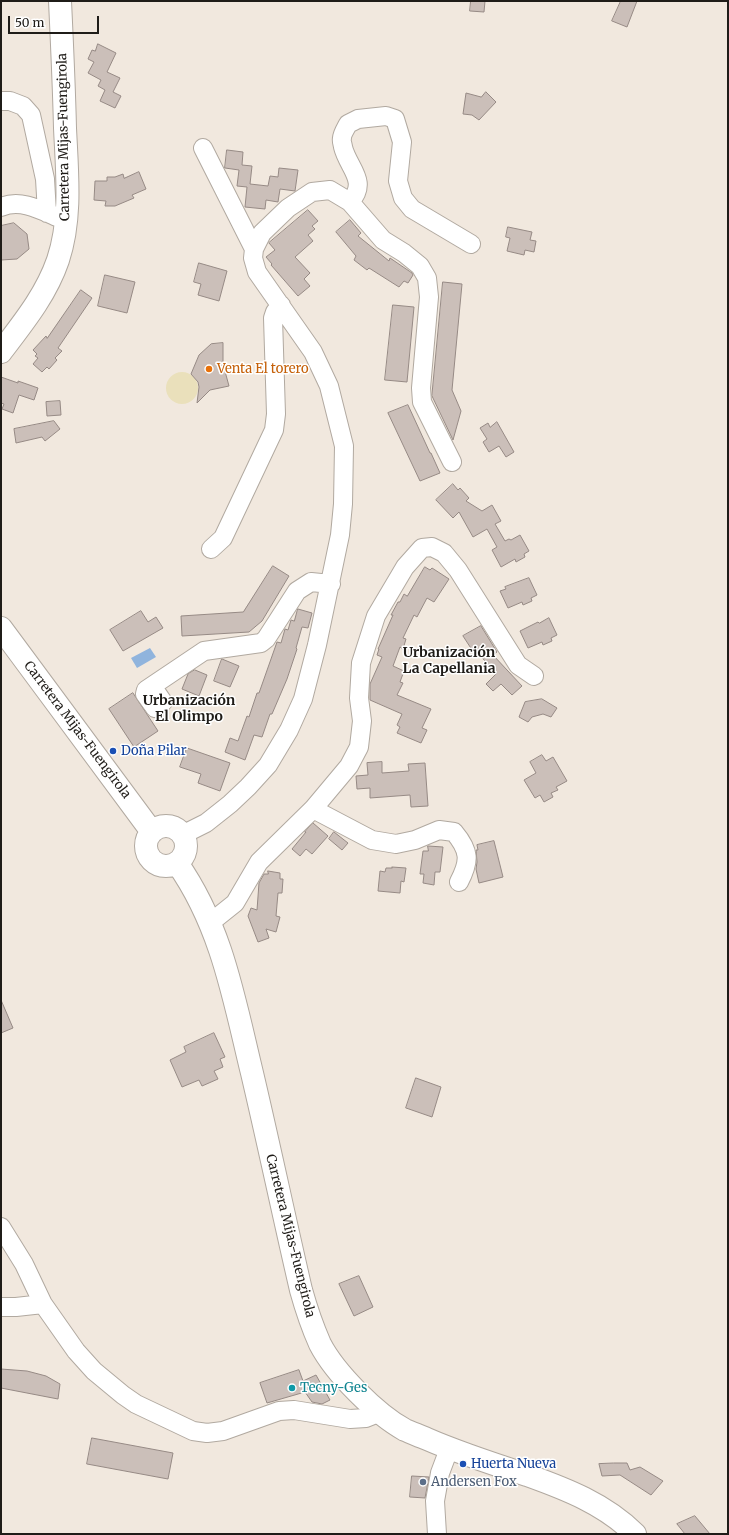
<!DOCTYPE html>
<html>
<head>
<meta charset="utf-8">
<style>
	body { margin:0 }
	#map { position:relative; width:729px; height:1535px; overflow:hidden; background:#f1e8de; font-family:Merriweather,serif }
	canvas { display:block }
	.frame { position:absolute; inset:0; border:2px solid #1f1c18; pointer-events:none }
	.scale { position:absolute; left:8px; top:16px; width:91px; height:18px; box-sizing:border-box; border:2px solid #1f1c18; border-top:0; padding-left:5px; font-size:12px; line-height:14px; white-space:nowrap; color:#1f1c18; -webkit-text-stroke:3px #fff; paint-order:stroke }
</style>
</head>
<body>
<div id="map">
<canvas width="729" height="1535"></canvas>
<div class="frame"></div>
<div class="scale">50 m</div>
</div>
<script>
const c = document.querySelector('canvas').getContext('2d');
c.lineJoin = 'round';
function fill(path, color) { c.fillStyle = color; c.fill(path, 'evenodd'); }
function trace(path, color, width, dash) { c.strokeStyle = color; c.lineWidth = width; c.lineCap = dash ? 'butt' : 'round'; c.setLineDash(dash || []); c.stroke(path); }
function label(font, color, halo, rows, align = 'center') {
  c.font = font + ' Merriweather,serif'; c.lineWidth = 3; c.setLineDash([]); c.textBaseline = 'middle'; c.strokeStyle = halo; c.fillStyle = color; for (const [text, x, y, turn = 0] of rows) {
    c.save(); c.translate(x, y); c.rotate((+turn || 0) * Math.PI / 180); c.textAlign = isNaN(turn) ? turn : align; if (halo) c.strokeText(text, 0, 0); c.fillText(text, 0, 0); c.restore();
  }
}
fill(new Path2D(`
	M166 388a16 16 0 1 1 32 0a16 16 0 1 1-32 0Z`), '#eae0bb');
fill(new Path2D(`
	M150,648L156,657L137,668L131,658Z`), '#90b4dd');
const building = new Path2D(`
	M471,1H485L484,12L470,11Z
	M621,1H637L627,27L612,21Z
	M98,44L116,53L107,72L120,78L113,92L121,96L115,108L100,101L105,90L98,86L101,80L88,73L94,62L88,59L92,50L95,51Z
	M486,92L496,102L479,120L472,115L463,114L466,93L481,97Z
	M227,150L243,152L242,165L252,166L250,184L268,186L270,176L278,177L279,168L298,170L295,191L280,189L278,202L266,200L265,209L245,207L247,187L237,186L239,170L225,168Z
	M139,172L146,189L132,195L134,198L115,206H105L106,201L94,200L95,181H107V177H115L123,174L124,178Z
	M308,210L318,221L312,226L315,229L308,235L313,241L295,257L310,273L304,279L310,286L298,296L271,265L272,264L266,257L275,250L269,243Z
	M350,220L361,233L358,236L389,261L390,258L412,273L413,275L408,283L404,281L399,287L369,268L367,270L354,260L356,256L336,232Z
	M14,223L27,234L29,249L17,259L1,260V226Z
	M508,227L532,232L530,240L536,241L534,252L525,250L524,255L507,251L510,238L506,237Z
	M199,263L227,271L219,301L198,295L201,284L194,282Z
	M105,275L135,282L127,313L98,306Z
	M443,282L462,284L452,390L461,411L453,440L432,396Z
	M81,290L92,298L58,348L62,351L55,358L57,360L49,369L47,367L42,372L33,364L38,358L35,356L37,354L33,350L46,336L47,338Z
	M393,305L414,307L407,382L385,380Z
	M223,343V364L229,386L210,390L197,403L199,387L198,382L191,374L199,355L211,344Z
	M1,377L18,383V381L38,388L34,400L19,395L13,413L2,409L4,404L1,403Z
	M60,401L61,415L47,416L46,402Z
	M408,405L430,453H431L440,473L420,481L388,413Z
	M54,421L60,429L45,441L42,437L16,443L14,429Z
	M497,422L514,452L506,457L499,446L489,452L483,442L487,439L480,428L488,423L490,427Z
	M453,484L458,490L460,488L469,498L466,501L482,511L492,505L501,521L495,524L505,541L509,539L511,540L520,535L529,551L524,554L525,557L516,562L515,559L501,567L492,550L497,547L487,529L473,537L459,512L453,518L436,500Z
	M273,566L289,576L262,621L249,632L182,636L181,616L243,612Z
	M425,567L430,570L432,568L449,579L434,602L427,598L417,617L414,615L403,638L406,639L403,649L400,647L393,666L404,671L400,682L403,683L397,695L431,709L422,728L427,730L421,743L397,733L400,727L397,725L402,714L370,700V684L382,657L377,655L379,649H378L393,615H391L398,602H400L404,594L407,596Z
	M529,578L537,595L531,598L532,601L523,605L522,602L508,608L500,591L506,589L505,587Z
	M298,609L312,613L308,628L302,627L296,648L297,649L287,679L272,714H270L262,737L254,735L245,760L225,752L230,738L238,741L247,716L249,717L257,693H259L277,642L281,643L285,629L288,630L291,620L294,621Z
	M141,611L148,622L156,617L163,628L123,651L110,630Z
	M549,618L557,635L551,638L552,641L543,645L542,642L528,648L520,631L538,622L539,623Z
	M481,626L497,652L493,655L522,686L512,695L501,684L493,691L486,684L497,673L484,660L478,651L474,653L463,636Z
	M222,659L239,666L230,687L214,681Z
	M195,670L207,675L199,696L182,689L188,674Z
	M133,693L158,731L134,747L109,709Z
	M542,699L557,708L551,717L543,714L532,717L528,722L519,717L525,702Z
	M187,748L230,763L220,791L198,783L201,774L180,767Z
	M542,755L546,761L553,757L567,781L556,787L558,790L551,793L553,797L544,802L540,795L535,798L524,780L536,773L530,762Z
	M382,762V773L409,771L408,764L425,763L428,806L411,807L410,795L370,798V788L357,789L356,776L368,775L367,763Z
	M313,823L328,836L312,854L306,849L300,856L292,849L306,832H305Z
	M334,832L348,843L342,850L329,839Z
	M494,841L503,877L479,883L476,869L477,862L476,850H478L477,845Z
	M428,846L443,847L440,872H435L434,885L423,883L424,874H420L423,851H428Z
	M392,867L406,868L404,882L401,881L400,893L378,891L380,871L385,872L386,868H392Z
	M268,871L280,873V879H283L282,893H278L276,916L280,917L276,932L266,929L269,938L258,942L248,916L251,908L257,910L259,883L264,874H268Z
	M1,1000L13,1028L1,1033Z
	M214,1033L225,1057L220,1059L223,1067L214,1071L218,1079L202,1086L199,1080L182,1087L170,1060L186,1052L184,1047Z
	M416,1078L441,1087L432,1117L406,1108Z
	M359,1276L373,1307L354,1316L339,1284Z
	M1,1369L27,1371L46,1376L60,1384L58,1399L1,1388Z
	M299,1370L303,1381L316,1375L330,1400L322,1404L312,1402L305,1392L267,1403L260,1383Z
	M92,1438L173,1453L168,1479L87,1464Z
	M614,1463H627L630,1470L640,1467L663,1481L651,1495L620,1475L602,1476L599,1464Z
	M412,1476L429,1477L425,1498L410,1497Z
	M695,1516L710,1534H685L677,1524Z`);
fill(building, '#cbbfb9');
trace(building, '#968a85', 1);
const minor = new Path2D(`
	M1,101H10L23,106L31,115L45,179L47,213
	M203,148L254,249
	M350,202C369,181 348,168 343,147C343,145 341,141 342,138C342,134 346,128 348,124L358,119L386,116L395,119L402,142L398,181L403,198L412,209L471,244
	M1,207C20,199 39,209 57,217
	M211,549L223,538L274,430L276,414L273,318L275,312L281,305
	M152,686L163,702L155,708L145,694L146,690L204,651L261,643L266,639L297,591L311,582L331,584
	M313,809L372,840L396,844L415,840L439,830L454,832C470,851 470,861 459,882
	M182,835L206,823L230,804L248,787L268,765L289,730L303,699L317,645L340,535L343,504L344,446L329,386L313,352L257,272L253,258L254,249L262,233L288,208L312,192L330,190L350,202L383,240L404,253L420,266L427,278L429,297L421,388L422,402L452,462
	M210,923L235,903L259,862L313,809L349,766L359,747L362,721L359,698L361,663L376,616L405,567L422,548L432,547L444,553L458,570L518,665L534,676
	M1,1227L24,1264L43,1304L76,1351L94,1371L123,1395L136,1404L193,1431L207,1433L223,1431L279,1411L294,1410L350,1419L366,1418L381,1412
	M1,1307H16L43,1304
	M437,1534L435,1501L440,1473L449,1449`);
const major = new Path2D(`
	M1,352C23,323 46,295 58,260C72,218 67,172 65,128C64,86 62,43 60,1
	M1,628L152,832
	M146 846a20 20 0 1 1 40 0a20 20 0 1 1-40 0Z
	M177,863C222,927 234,999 252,1073C269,1145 284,1217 301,1290C306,1308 312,1326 320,1344C335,1373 376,1414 405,1430C412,1433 420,1436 427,1439C459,1453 493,1464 527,1475C566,1489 605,1504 635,1534`);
trace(minor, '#b1a9a0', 20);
trace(major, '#b1a9a0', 24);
trace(minor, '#fff', 18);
trace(major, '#fff', 22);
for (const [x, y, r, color] of [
	[209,369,4,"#e8710a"],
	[113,751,4,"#1a4fb4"],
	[292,1388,4,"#0f9aa8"],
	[463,1464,4,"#1a4fb4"],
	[423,1482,4,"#5c6f8a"]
]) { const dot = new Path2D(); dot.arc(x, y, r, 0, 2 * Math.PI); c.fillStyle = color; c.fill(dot); trace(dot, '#fff', 1.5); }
label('13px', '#1f1c18', '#fff', [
	["Carretera Mijas-Fuengirola",64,137,-91],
	["Carretera Mijas-Fuengirola",77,730,53],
	["Carretera Mijas-Fuengirola",290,1236,76]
]);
label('13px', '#c56008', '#fff', [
	["Venta El torero",217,369]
], 'left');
label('13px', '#164399', '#fff', [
	["Doña Pilar",121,751],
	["Huerta Nueva",471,1464]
], 'left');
label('13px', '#0d838f', '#fff', [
	["Tecny-Ges",300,1388]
], 'left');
label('13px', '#4e5e75', '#fff', [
	["Andersen Fox",431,1482]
], 'left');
label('bold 14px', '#1f1c18', '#fff', [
	["Urbanización",449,653],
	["La Capellania",449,669],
	["Urbanización",189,701],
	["El Olimpo",189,717]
]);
</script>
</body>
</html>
